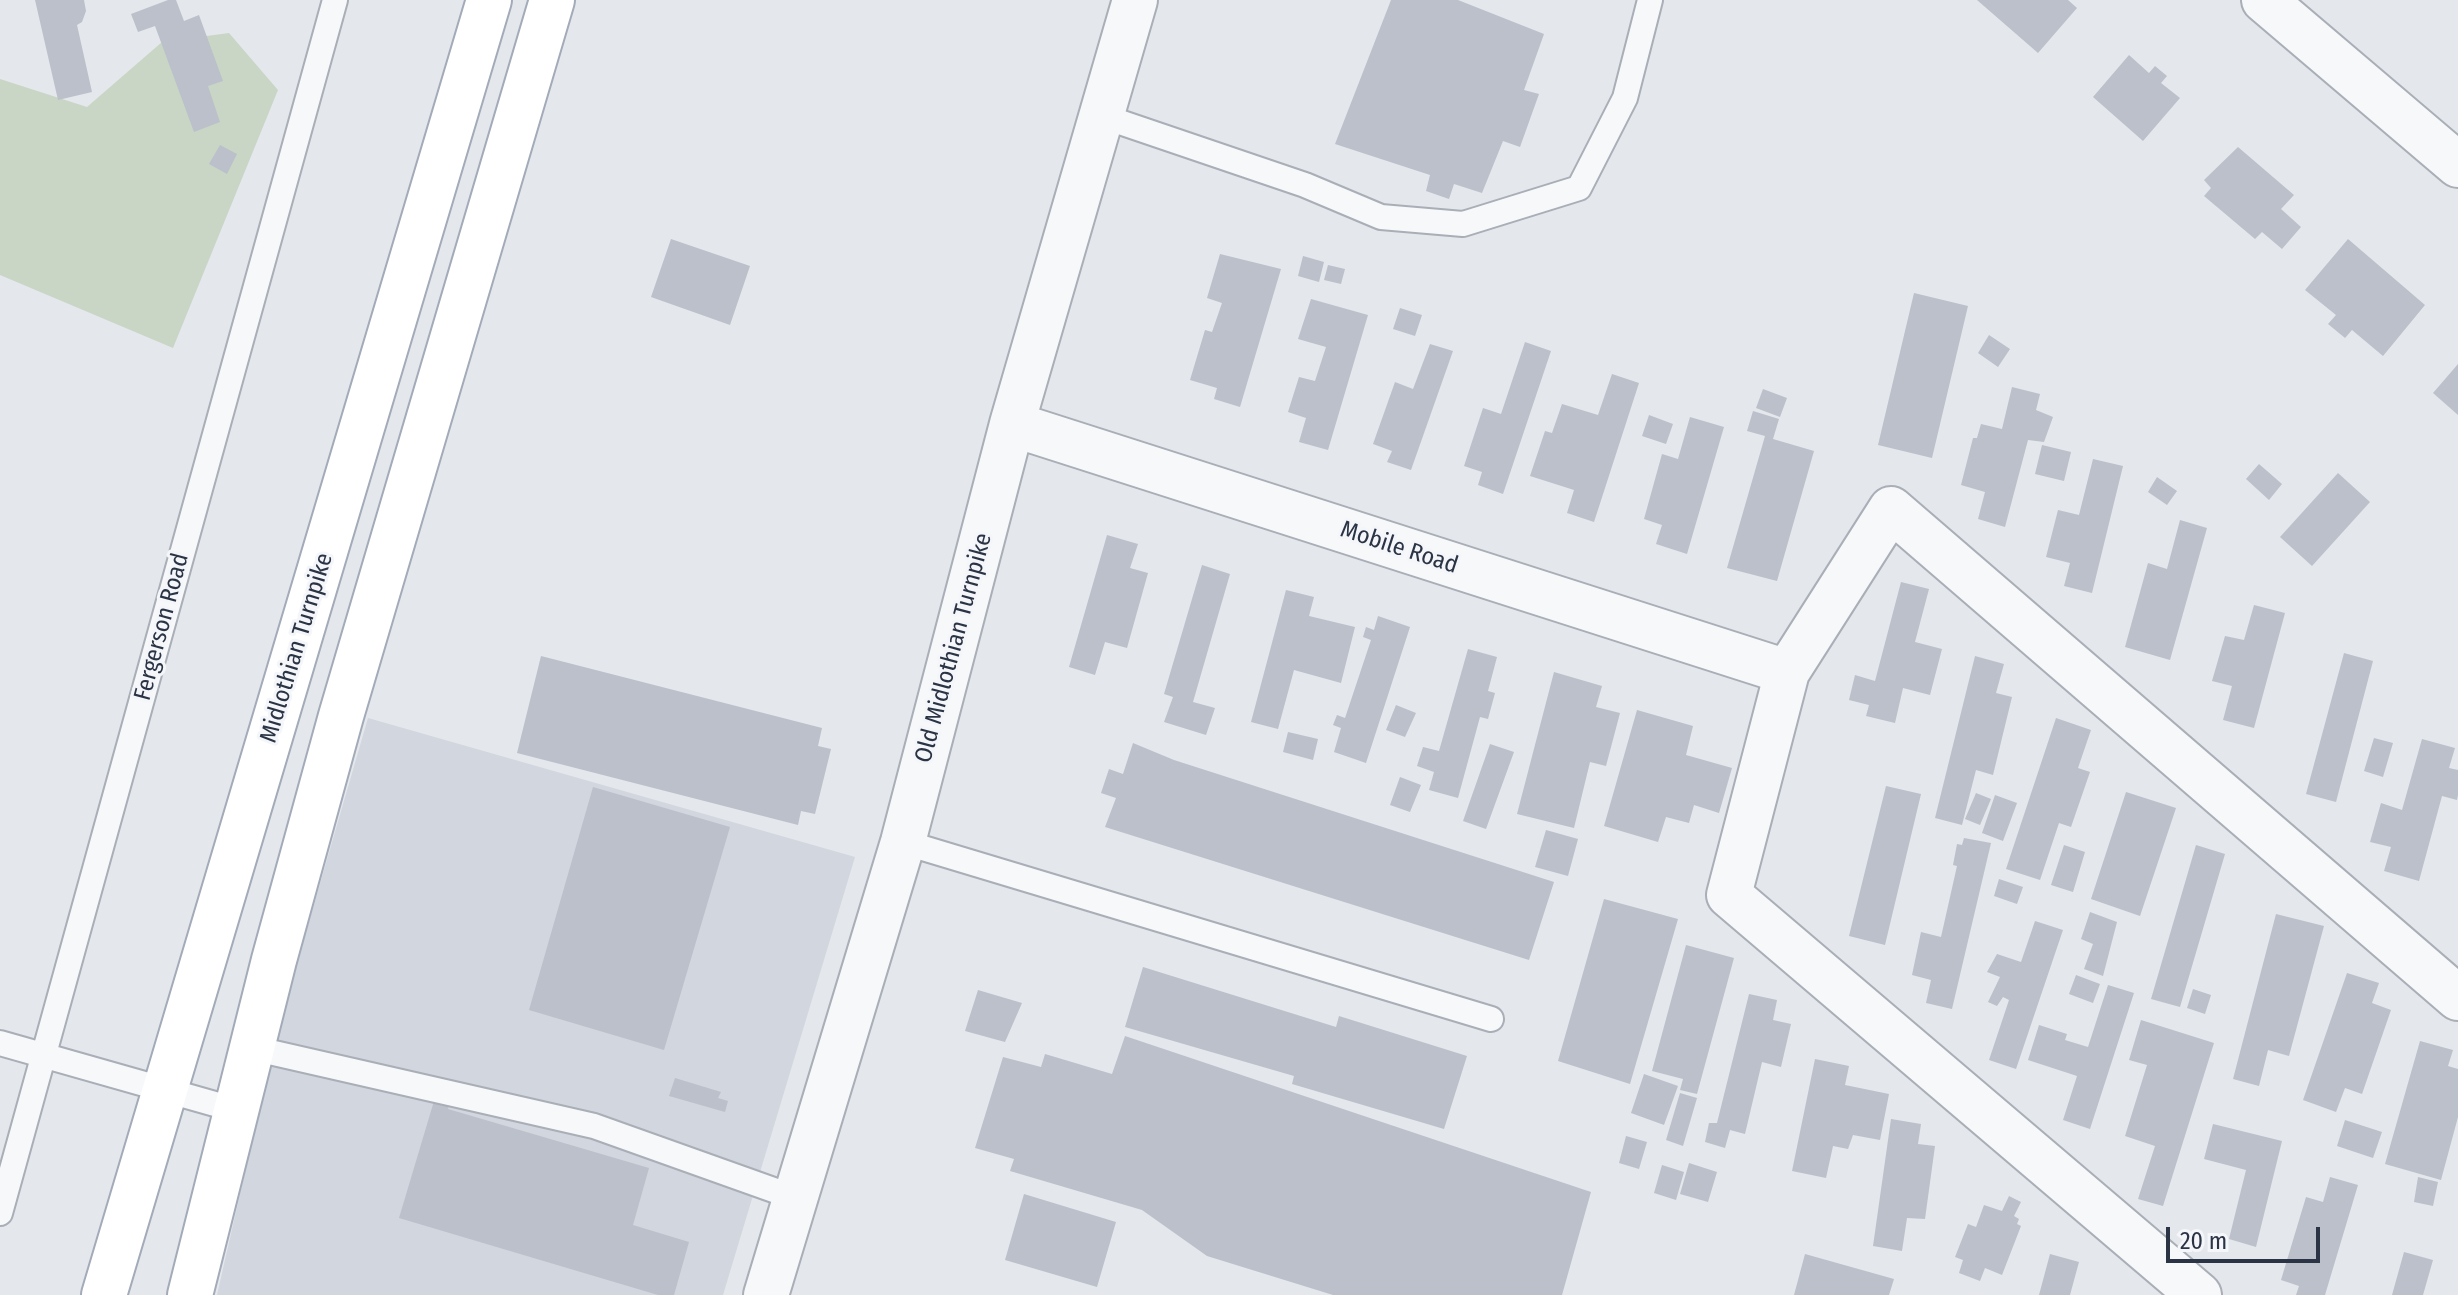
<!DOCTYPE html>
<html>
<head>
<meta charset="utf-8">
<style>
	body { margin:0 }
	#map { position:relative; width:2458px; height:1295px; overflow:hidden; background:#e4e7ec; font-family:"Fira Sans Condensed",sans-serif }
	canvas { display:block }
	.scale { position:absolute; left:2166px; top:1227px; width:154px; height:36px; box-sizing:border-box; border:4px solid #2b3445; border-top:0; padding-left:10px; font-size:24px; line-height:28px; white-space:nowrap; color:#2b3445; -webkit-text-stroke:6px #f4f6f9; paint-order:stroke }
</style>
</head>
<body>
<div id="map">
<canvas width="2458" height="1295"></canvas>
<div class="scale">20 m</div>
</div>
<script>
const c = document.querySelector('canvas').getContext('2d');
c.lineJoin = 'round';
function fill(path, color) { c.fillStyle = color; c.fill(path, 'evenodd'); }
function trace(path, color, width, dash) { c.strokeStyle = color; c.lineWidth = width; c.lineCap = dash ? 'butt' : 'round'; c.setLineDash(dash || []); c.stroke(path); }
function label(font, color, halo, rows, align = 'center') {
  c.font = font + ' "Fira Sans Condensed",sans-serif'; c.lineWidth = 6; c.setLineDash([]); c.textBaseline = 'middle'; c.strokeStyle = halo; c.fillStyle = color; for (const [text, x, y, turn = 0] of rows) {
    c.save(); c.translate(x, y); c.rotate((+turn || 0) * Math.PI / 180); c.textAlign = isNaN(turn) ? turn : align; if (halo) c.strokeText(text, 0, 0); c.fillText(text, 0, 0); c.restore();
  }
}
fill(new Path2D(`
	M368,718L855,857L723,1295H217L277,1032Z`), '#d2d6de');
fill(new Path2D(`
	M229,33L278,90L173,348L0,275V79L87,107L162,42Z`), '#c9d6c5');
fill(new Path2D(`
	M35,0H84L86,11L82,22L77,25L92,92L58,100Z
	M168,0H176L184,21L199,15L223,81L208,86L220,122L194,132L155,26L138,32L131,14Z
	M1391,0H1458L1544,34L1524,90L1539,94L1520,147L1503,141L1482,193L1454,184L1449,199L1426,191L1430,175L1335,144Z
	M1977,0H2068L2077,8L2038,53Z
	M2129,55L2149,73L2155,66L2167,76L2161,83L2180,98L2143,141L2093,97Z
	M220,145L237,154L227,174L209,164Z
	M2238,147L2294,195L2281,209L2301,227L2282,249L2262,232L2255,239L2204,196L2211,188L2204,180Z
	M671,239L750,266L730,325L651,297Z
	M2348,239L2425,305L2383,356L2352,330L2345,338L2328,324L2336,315L2305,290Z
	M1220,254L1281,269L1240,407L1214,399L1217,388L1190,380L1205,330L1212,332L1222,303L1207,298Z
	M1303,256L1324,262L1319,282L1298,276Z
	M1328,265L1345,269L1341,284L1324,280Z
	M1914,293L1968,306L1932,458L1878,445Z
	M1311,299L1368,315L1328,450L1299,442L1306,418L1288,412L1299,377L1315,381L1326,347L1298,339Z
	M1400,308L1422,315L1415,336L1393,329Z
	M1989,335L2010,349L1998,367L1978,353Z
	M1525,342L1551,351L1503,494L1478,485L1482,472L1464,466L1483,408L1501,414Z
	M1430,344L1453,351L1411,470L1387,462L1392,451L1373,444L1395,382L1413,389Z
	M2458,364V415L2433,393Z
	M1612,374L1639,383L1594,522L1567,513L1574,490L1530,476L1545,431L1552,433L1562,404L1598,415Z
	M2012,387L2040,394L2036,410L2053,417L2044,442L2028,440L2005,527L1978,519L1985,492L1961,485L1973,438H1977L1981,424L2002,429Z
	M1763,389L1787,398L1780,417L1756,408Z
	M1753,411L1779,419L1773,439L1814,451L1777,581L1727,568L1765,436L1747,431Z
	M1649,415L1673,424L1666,444L1642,436Z
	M1690,417L1724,427L1687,554L1656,544L1662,525L1644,519L1662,454L1678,459Z
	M2042,445L2071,452L2064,481L2035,474Z
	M2093,459L2123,466L2092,593L2064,586L2070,563L2046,557L2058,510L2079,515Z
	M2259,464L2282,484L2269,500L2246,479Z
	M2338,473L2370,502L2312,566L2280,537Z
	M2157,477L2177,491L2167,505L2148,492Z
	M2180,520L2207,528L2170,660L2125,647L2148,563L2167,569Z
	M1107,535L1138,544L1130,568L1148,573L1127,648L1105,642L1095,675L1069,667Z
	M1202,565L1230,574L1193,702L1215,708L1206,735L1164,722L1173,697L1164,694Z
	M1901,582L1929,589L1915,642L1942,649L1930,695L1903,688L1895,723L1866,716L1869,705L1849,700L1855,675L1875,681Z
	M1286,590L1314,597L1309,616L1355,627L1341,683L1294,670L1278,729L1251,722Z
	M2254,605L2285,613L2254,728L2223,720L2232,686L2212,681L2225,636L2244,640Z
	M1378,616L1410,627L1366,763L1334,752L1341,728L1333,725L1337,715L1345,718L1371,640L1363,637L1366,627L1374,630Z
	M1468,649L1497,657L1488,691L1495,693L1488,719L1480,717L1458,798L1429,790L1434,772L1417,766L1423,747L1439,751Z
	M2344,653L2373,661L2336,802L2306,794Z
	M541,656L822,728L818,746L831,749L815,814L801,811L798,825L517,753Z
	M1975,656L2004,664L1996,693L2012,697L1993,775L1976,770L1962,825L1935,818Z
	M1554,672L1602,686L1596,707L1620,713L1606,766L1590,762L1574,828L1517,814Z
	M1396,705L1416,713L1405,737L1386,730Z
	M1637,710L1693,726L1686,755L1732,768L1719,813L1694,805L1689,823L1666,817L1658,842L1604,826Z
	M2056,718L2091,730L2078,768L2090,772L2071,827L2059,823L2040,880L2006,869Z
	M1288,732L1318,739L1313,760L1283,752Z
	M2374,738L2393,743L2383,777L2364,771Z
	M2422,739L2455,748L2449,768L2458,770V795L2457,800L2442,796L2419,881L2384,871L2391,847L2370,842L2381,803L2402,810Z
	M1133,743L1174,760L1554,882L1529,960L1105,827L1116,798L1101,793L1109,769L1123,774Z
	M1490,744L1514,752L1486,829L1463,821Z
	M1400,777L1421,785L1410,812L1390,805Z
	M1886,786L1921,794L1885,945L1849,936Z
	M593,787L730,827L664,1050L529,1010Z
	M2126,792L2176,808L2140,916L2091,899Z
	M1976,793L1991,799L1980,825L1965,819Z
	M1995,795L2017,803L2003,841L1982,833Z
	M1546,830L1578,839L1568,876L1535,867Z
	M1964,838L1991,843L1952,1009L1926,1003L1931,980L1912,975L1921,932L1941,937L1957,866L1953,865L1957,844L1962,845Z
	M2064,845L2085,852L2073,892L2051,885Z
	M2196,845L2225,854L2180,1007L2151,999Z
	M1999,879L2023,887L2017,904L1994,896Z
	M1604,899L1678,919L1630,1084L1558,1061Z
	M2090,912L2117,922L2103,976L2084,969L2093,944L2081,939Z
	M2276,914L2324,926L2289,1056L2268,1050L2259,1086L2233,1079Z
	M2035,921L2063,930L2016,1069L1989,1060L2009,1000L2003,997L1997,1006L1988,1002L2000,977L1987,972L1997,954L2021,962Z
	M1686,945L1734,958L1697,1094L1680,1090L1683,1079L1652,1071Z
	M1143,967L1336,1027L1339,1016L1467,1056L1444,1129L1292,1084L1294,1076L1125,1027Z
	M2347,973L2379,983L2372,1003L2391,1010L2362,1094L2345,1088L2336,1112L2303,1100Z
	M2076,975L2100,984L2093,1003L2069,994Z
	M2108,985L2134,993L2090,1129L2063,1120L2077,1076L2028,1060L2039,1025L2067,1034L2065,1040L2088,1047Z
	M2193,989L2211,995L2205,1014L2187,1008Z
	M978,990L1022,1003L1005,1042L965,1031Z
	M1749,994L1777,1000L1773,1020L1791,1024L1781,1067L1762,1062L1745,1134L1730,1130L1725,1148L1705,1142L1709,1123H1717Z
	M2141,1020L2214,1043L2163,1206L2138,1199L2155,1146L2125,1136L2147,1065L2129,1060Z
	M1125,1036L1591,1192L1562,1295H1333L1207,1256L1142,1210L1010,1171L1014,1159L975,1148L1003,1057L1041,1067L1045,1054L1112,1074Z
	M2420,1041L2453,1050L2448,1066L2458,1069V1117L2441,1180L2385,1164Z
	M1815,1059L1849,1066L1845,1085L1889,1094L1880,1140L1853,1135L1848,1149L1833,1146L1826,1178L1792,1171Z
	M1644,1074L1678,1086L1664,1125L1631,1113Z
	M675,1078L721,1092L718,1098L728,1101L725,1112L669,1096Z
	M1680,1093L1697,1098L1683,1146L1666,1140Z
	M434,1101L449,1105L448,1109L649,1168L633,1225L689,1242L674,1295H658L399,1218Z
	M1891,1119L1921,1124L1918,1144L1935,1146L1925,1219L1907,1218L1902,1251L1873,1246Z
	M2345,1120L2382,1132L2373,1158L2337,1146Z
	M2213,1124L2282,1141L2256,1247L2229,1239L2246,1170L2204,1159Z
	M1626,1136L1647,1142L1639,1169L1619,1163Z
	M1689,1163L1717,1172L1708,1202L1680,1194Z
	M1662,1165L1684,1172L1676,1200L1654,1193Z
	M2330,1177L2358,1185L2325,1295H2296L2299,1286L2281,1280L2306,1197L2323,1202Z
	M2418,1177L2438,1182L2433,1206L2414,1202Z
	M1024,1194L1116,1222L1097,1287L1005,1260Z
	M2009,1196L2021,1202L2014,1216L2019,1219L2017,1224L2021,1226L2002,1275L1985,1268L1980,1281L1959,1273L1963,1260L1955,1257L1968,1224L1976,1227L1984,1205L2002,1211Z
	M2404,1252L2433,1260L2423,1295H2392Z
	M1805,1254L1894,1279L1889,1295H1794Z
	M2050,1254L2079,1262L2070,1295H2039Z`), '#bbc0ca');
const lane = new Path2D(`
	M1099,115L1305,185L1381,217L1463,224L1579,188L1625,98L1650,0
	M903,842L1491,1019
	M0,1043L236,1110
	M252,1048L594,1126L796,1198
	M0,1213L335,0`);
const street = new Path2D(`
	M2264,0L2458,165
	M1012,424L1787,672
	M766,1295L903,842L1012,424L1135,0
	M2199,1295L1729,895L1787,672L1891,509L2458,998`);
const primary = new Path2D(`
	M104,1295L489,0
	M190,1295L274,960L341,716L552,0`);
trace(lane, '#a9aeb7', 28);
trace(street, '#a9aeb7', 48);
trace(primary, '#a3abb8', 48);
trace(lane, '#f7f8fa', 24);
trace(street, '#f7f8fa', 44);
trace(primary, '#fff', 44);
label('24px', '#2b3445', '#f4f6f9', [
	["Mobile Road",1399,548,18],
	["Fergerson Road",162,627,-75],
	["Midlothian Turnpike",297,648,-73],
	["Old Midlothian Turnpike",954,648,-75]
]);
</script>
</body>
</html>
